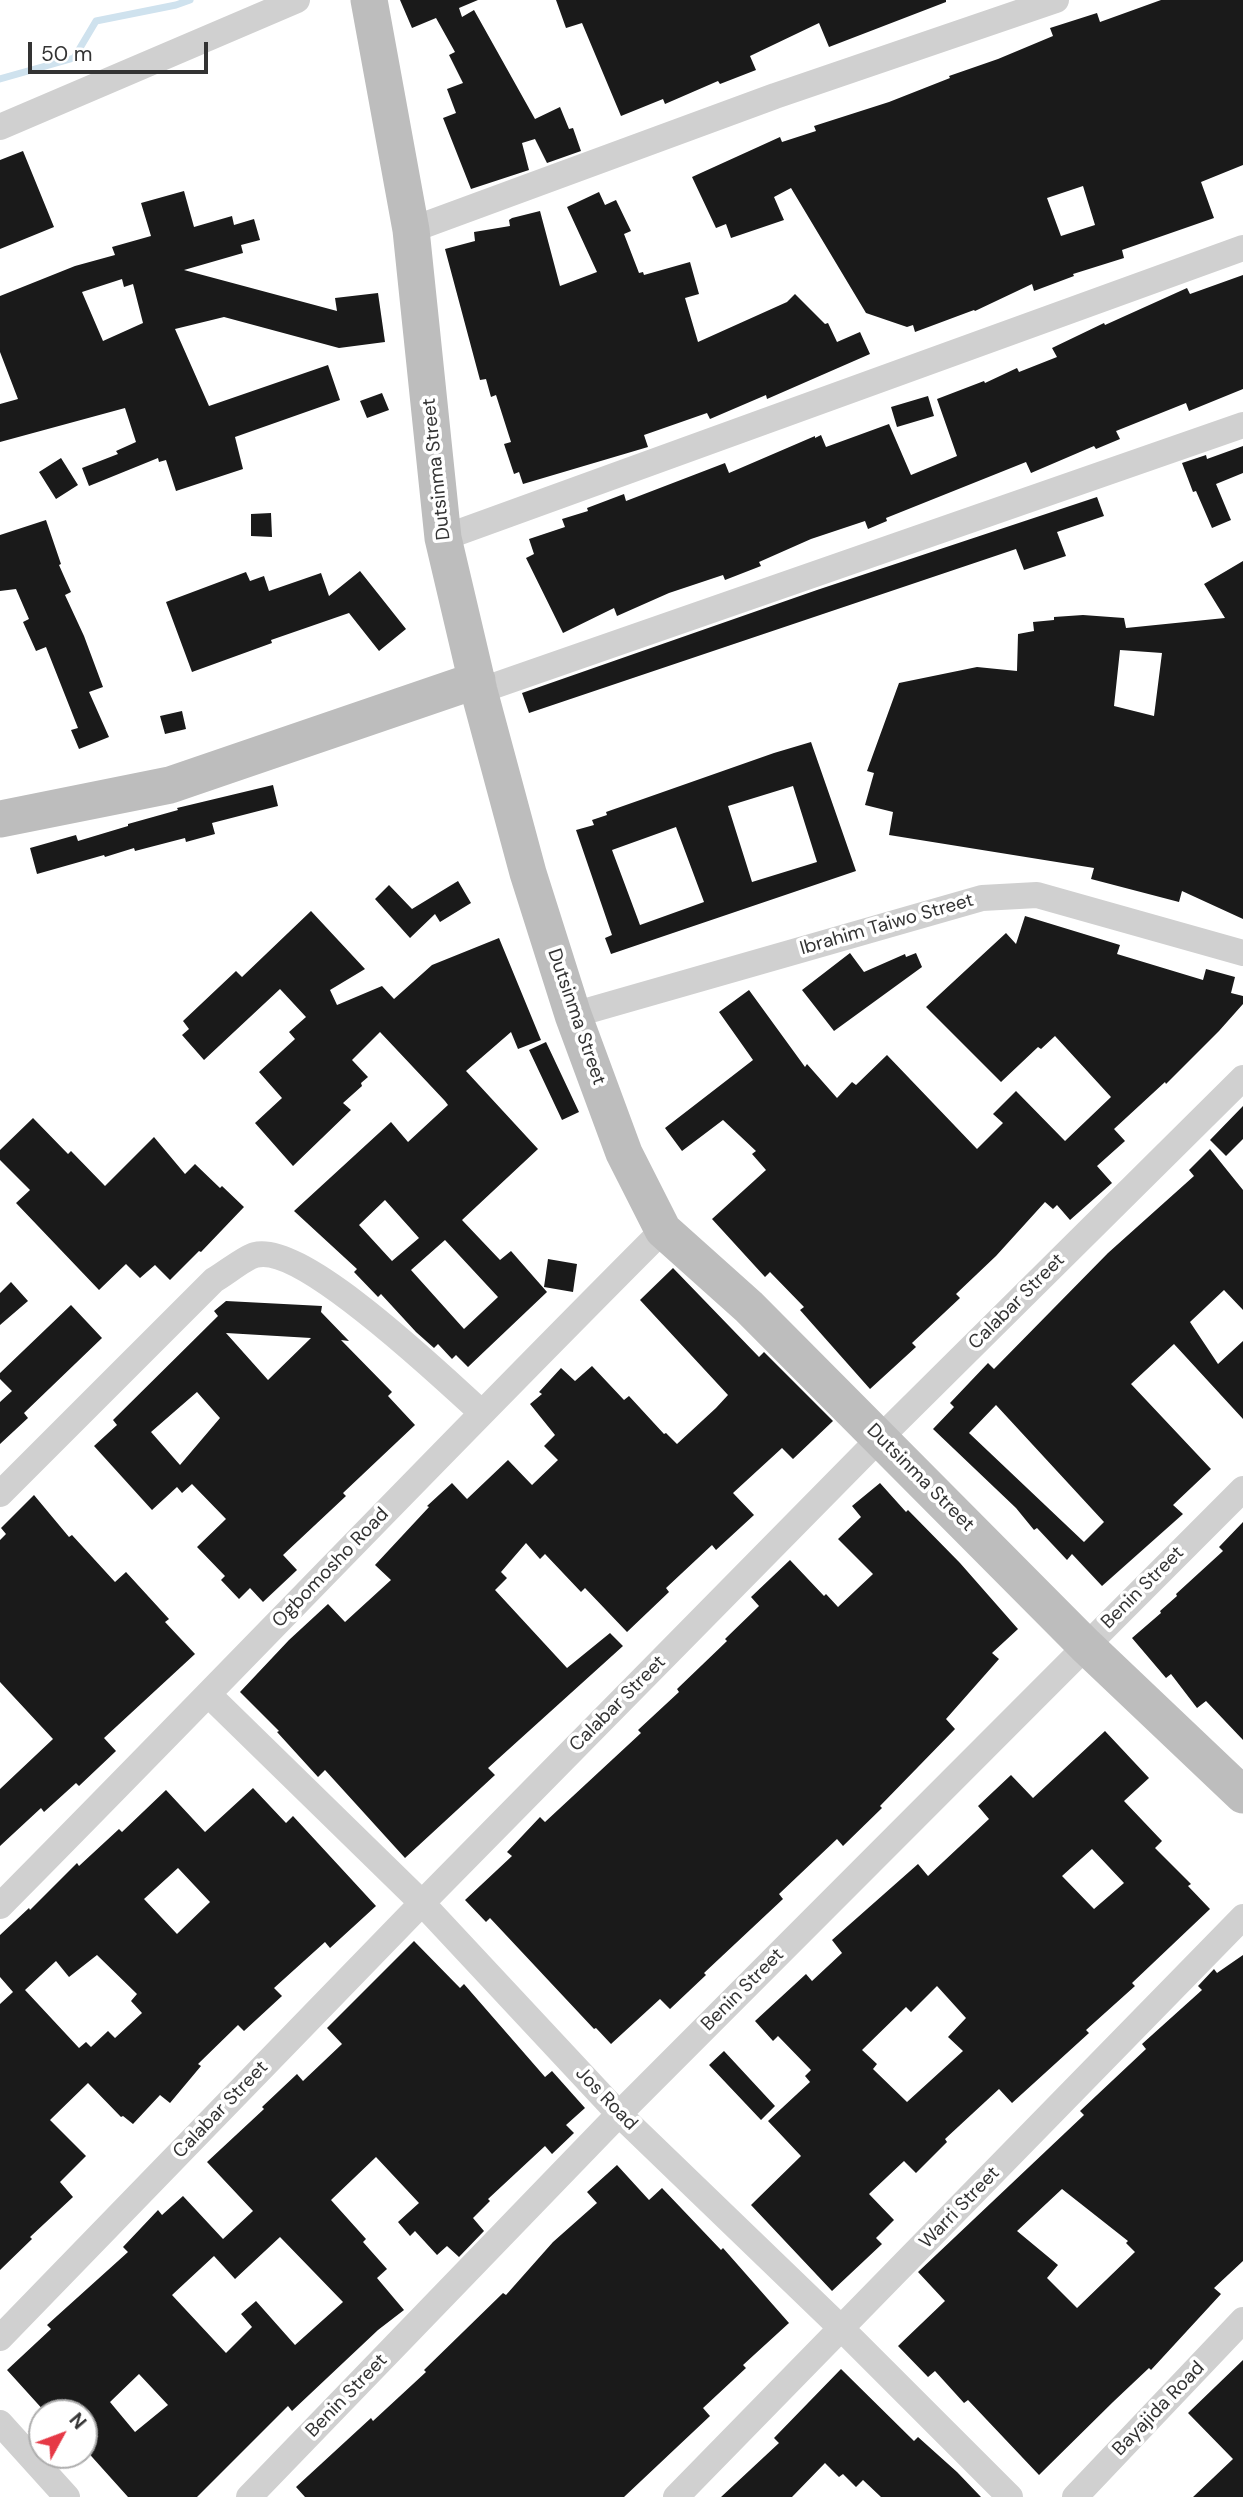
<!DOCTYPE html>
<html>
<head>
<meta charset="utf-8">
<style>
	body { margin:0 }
	#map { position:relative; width:1243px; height:2497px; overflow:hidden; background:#fff; font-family:"DM Sans",sans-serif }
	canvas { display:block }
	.north { position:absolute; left:28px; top:2399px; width:70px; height:70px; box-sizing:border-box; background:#fff; border:2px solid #adadad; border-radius:50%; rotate:49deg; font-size:19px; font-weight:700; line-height:28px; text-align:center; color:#333 }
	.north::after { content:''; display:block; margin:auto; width:24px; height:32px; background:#e63946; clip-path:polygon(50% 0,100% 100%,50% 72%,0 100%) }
	.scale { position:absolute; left:28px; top:42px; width:180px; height:32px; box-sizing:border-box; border:4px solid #333; border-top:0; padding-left:9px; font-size:21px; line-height:24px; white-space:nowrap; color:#333; -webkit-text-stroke:5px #fff; paint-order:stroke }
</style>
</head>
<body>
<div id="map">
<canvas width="1243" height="2497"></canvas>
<div class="north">N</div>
<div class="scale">50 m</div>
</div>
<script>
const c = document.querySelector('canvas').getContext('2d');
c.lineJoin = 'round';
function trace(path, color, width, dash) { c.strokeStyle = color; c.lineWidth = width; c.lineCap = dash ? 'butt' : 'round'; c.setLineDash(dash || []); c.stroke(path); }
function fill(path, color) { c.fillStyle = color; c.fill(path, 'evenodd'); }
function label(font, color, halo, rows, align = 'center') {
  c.font = font + ' "DM Sans",sans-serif'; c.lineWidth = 7; c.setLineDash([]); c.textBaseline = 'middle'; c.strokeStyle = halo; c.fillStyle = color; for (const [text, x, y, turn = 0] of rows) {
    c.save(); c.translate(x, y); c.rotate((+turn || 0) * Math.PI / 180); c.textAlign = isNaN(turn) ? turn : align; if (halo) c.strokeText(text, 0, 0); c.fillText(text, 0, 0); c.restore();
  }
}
trace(new Path2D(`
	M0,79L74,58L96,21L176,5L190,0`), '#cfe2ee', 7);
fill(new Path2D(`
	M400,0H478L459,8L462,17L474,10L535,119L560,107L569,129L573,128L581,151L547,163L535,139L522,143L529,170L471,189L443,118L456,113L447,89L463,83L449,55L455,52L436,18L412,28Z
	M556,0H946V2L829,47L819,23L750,56L756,70L720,84L718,81L665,104L663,99L621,116L582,23L566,28Z
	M1161,0H1243V165L1201,182L1214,218L1122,250L1124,258L1073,274L1074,276L1034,291L1032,284L975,311L974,310L915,332L913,325L907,327L866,313L791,188L774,197L784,220L731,238L726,224L716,228L692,177L780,137L782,142L816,131L814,126L889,102L950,78L949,76L998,59L1053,36L1050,28L1097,13L1100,22ZM1083,186L1095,225L1061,236L1047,198Z
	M23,151L54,227L0,249V160Z
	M184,191L194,227L232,216L234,225L254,219L260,240L241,245L243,253L184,270L337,311L335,298L378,293L385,342L339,348L224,317L175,329L209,406L328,365L340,400L235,437L243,469L176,491L166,460L159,462L158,458L89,486L82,468L118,454L116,451L136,442L125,408L0,442V404L18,399L0,352V296L75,266L115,255L112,247L151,236L141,203ZM122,279L124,287L133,284L143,323L103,341L82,292Z
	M599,192L605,205L616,200L631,231L624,234L639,273L643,272L644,275L690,262L699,294L685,298L698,342L787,302L795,294L825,324L828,323L837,342L860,332L870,354L767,399L766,395L710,419L707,413L644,435L648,447L523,484L519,472L514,474L504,444L511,442L496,395L491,397L486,379L480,380L445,249L475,241L474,232L510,226L509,220L512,218L540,211L560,286L597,272L567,207Z
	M1243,275V389L1189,411L1186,403L1116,431L1120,439L1096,449L1094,446L1031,473L1026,462L886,518L887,521L868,529L865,521L811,539L759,562L761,566L725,580L723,575L669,593L617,616L614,608L563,633L526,558L534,554L529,539L565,527L562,519L588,511L587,508L624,494L626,501L725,463L729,473L815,436V438L821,435L826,447L889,424L911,475L957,456L937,399L984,381L985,383L1017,368L1019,372L1057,357L1052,348L1104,323L1105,325L1187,288L1190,294Z
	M382,393L389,410L367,418L360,401Z
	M928,396L934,416L897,427L891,407Z
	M1243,446V473L1216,484L1231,520L1212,528L1196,491L1193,492L1182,463L1206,455L1207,459Z
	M61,458L78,485L56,499L39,472Z
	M1097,497L1104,516L1057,532L1066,556L1024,570L1016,549L529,713L522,693L817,590Z
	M271,513L272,537L251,536V514Z
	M46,520L61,564L59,565L71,592L65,595L84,636L103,687L89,692L109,737L79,749L71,730L78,728L46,647L36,651L23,622L29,619L16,589L0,591V535Z
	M1243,561V919L1182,891L1179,902L1091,879L1094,868L889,835L893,812L865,805L874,773L867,771L899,683L977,667L1017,671L1018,634L1034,631L1033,622L1054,620V617L1083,615L1124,618L1126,628L1225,618L1204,584ZM1120,650L1162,653L1154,716L1114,706Z
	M360,571L406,629L379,651L349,613L271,640L272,643L192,672L166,602L246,572L250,581L264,576L269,591L321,573L329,596Z
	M182,711L186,729L165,734L160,716Z
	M811,742L856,871L611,954L605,938L612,935L576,830L594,825L592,820L607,815L606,812L774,753ZM793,786L817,862L752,882L728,806ZM676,827L704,902L640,925L612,850Z
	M273,785L278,806L212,823L215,834L186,842L185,838L135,851L134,848L105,857L104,855L37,874L30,848L76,835L78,841L128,826V824L178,810L177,808Z
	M458,881L471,903L440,922L435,914L410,938L375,899L389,885L412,909Z
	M311,911L365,969L330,990L337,1005L382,986L394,999L432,965L499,938L541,1040L518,1049L511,1032L466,1071L538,1149L462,1220L500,1260L511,1251L547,1292L468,1367L456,1355L452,1359L438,1344L434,1348L416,1332L381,1294L378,1297L354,1272L357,1269L294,1211L391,1122L408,1142L448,1105L445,1101L380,1032L352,1060L368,1077L361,1083L362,1086L343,1103L351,1110L293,1166L255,1123L282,1098L259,1072L295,1039L289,1032L306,1017L280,989L204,1060L182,1035L189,1029L183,1021L236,971L242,977ZM385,1200L419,1238L392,1261L359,1225ZM445,1240L498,1297L464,1329L411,1270Z
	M1025,916L1120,945L1117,954L1203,980L1206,969L1235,977L1231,993L1243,996V1004L1219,1031L1166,1084L1165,1082L1114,1129L1125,1141L1097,1166L1112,1183L1070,1220L1057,1205L1053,1209L1045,1202L996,1256L956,1294L960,1298L912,1343L916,1347L870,1389L800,1310L804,1307L770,1272L765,1277L712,1219L766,1170L752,1154L756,1151L723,1120L682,1151L665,1128L753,1060L719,1012L749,990L805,1067L807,1064L837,1098L852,1082L856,1085L887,1055L977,1149L1003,1123L993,1114L1016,1091L1065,1141L1111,1097L1055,1036L1041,1049L1038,1047L1001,1082L926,1007L1006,933L1016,944Z
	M850,953L864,972L905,954L906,957L916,953L922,967L834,1031L802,990Z
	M546,1042L579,1112L562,1120L529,1050Z
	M1243,1106V1139L1226,1156L1210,1140Z
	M33,1118L68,1154L71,1151L105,1186L154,1137L185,1174L195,1164L220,1188L222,1186L244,1207L201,1252L199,1251L170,1280L155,1265L140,1278L126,1264L99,1290L16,1203L30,1190L0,1160V1150Z
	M1210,1149L1243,1190V1310L1224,1290L1190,1322L1218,1364L1243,1341V1419L1174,1344L1131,1384L1211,1469L1173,1505L1183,1514L1102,1586L1072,1554L1067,1560L1037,1528L1034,1530L1016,1508L933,1429L954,1407L950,1403L988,1363L994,1369L1108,1253L1194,1176L1189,1170ZM996,1405L1104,1522L1084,1542L969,1433Z
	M548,1259L577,1264L573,1292L544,1287Z
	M673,1268L759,1357L764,1352L833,1421L793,1459L782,1448L733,1493L754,1515L716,1550L712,1545L666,1588L669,1592L627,1632L585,1588L581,1592L545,1554L540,1559L526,1543L501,1572L507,1578L495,1590L567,1668L610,1633L623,1646L488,1768L495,1775L405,1858L325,1770L318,1777L277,1732L279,1731L240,1692L289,1640L328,1604L345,1622L391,1580L375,1565L429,1507L427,1506L452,1483L467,1499L508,1460L532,1485L558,1460L544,1446L555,1435L530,1404L542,1394L539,1392L561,1368L575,1381L592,1366L624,1400L629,1396L664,1434L666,1433L677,1444L716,1408L728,1395L640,1300Z
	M11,1282L28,1301L0,1325V1293Z
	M226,1301L322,1306L321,1312L349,1341L341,1340L392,1392L388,1396L415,1425L343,1493L346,1496L283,1555L297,1570L263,1602L250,1588L239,1599L221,1580L225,1576L197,1547L226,1519L192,1484L182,1493L177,1487L152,1510L94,1446L117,1425L113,1420L218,1316L214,1311ZM226,1333L311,1338L268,1380ZM197,1392L220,1418L180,1465L151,1432Z
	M71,1305L102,1338L24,1413L28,1418L0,1444V1402L12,1391L0,1379V1373Z
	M880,1483L906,1512L908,1510L960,1563L1018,1629L992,1653L999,1659L946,1719L955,1729L880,1806L882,1808L843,1846L837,1839L779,1894L783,1899L704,1973L706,1975L670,2009L660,1999L611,2044L596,2028L594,2029L490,1918L486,1922L465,1900L512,1856L507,1852L540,1817L545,1822L641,1733L638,1730L679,1692L677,1689L727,1641L725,1639L759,1606L751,1597L790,1560L824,1596L826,1594L838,1607L873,1574L838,1539L861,1517L852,1506Z
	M34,1495L69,1537L72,1535L115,1582L126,1572L169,1619L165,1622L195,1654L104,1738L116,1751L79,1786L76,1783L44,1812L41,1808L0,1846V1789L53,1739L0,1682V1540L6,1534L1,1528Z
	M1243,1522V1740L1206,1701L1197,1708L1171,1674L1166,1678L1132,1638L1161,1613L1160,1611L1177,1596L1176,1594L1223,1551L1219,1547Z
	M1105,1731L1149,1778L1124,1801L1162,1841L1155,1848L1191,1884L1188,1886L1210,1909L1132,1983L1135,1986L1086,2030L1089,2033L1012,2103L999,2089L945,2139L947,2142L916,2173L904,2161L869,2194L894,2220L876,2238L882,2244L832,2291L751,2205L801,2156L768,2121L810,2082L805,2076L811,2070L778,2036L773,2041L755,2021L806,1974L812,1981L842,1953L832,1940L918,1864L928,1876L989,1819L978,1806L1011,1775L1033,1798ZM1092,1849L1124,1883L1094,1909L1062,1876ZM937,1986L966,2018L948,2037L963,2051L907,2102L873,2069L877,2064L862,2050L906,2007L911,2012Z
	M253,1788L286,1823L293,1816L376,1906L330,1948L325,1942L274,1988L282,1996L244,2031L238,2025L198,2064L201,2066L170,2103L160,2095L133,2124L123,2116L121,2117L88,2083L50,2120L86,2156L60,2182L73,2197L30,2237L32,2239L0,2270V2004L13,1992L0,1977V1935L29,1908L30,1910L77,1863L79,1866L119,1829L122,1832L166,1790L205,1832ZM178,1868L210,1902L177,1934L144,1899ZM97,1955L137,1994L131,2001L142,2013L115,2038L108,2031L91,2047L86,2042L79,2048L25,1990L56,1961L69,1977Z
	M414,1941L460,1988L464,1984L545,2077L552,2071L585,2108L566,2125L574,2133L552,2154L545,2146L488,2199L490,2201L473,2218L484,2231L459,2257L447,2246L437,2255L415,2231L410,2236L398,2222L419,2203L376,2157L331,2200L366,2239L363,2242L387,2269L377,2278L404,2310L378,2330L292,2411L288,2406L197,2497H128L84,2448V2413H46L7,2370L51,2329L47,2325L128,2252L123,2247L158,2210L162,2215L183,2196L223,2239L253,2211L207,2162L264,2109L262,2107L297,2074L303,2081L342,2044L327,2028ZM280,2237L343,2302L295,2345L256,2301L241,2314L252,2327L226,2353L172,2295L214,2256L235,2279ZM139,2374L168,2405L135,2432L110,2402Z
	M1243,1955V2261L1214,2288L1221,2294L1151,2370L1149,2368L1113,2402L1039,2475L968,2400L964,2403L935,2371L928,2377L898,2346L945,2301L918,2272L1084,2115L1080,2111L1146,2049L1142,2044L1202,1990L1198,1986L1214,1969L1217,1973ZM1062,2189L1128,2241L1126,2243L1135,2252L1077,2308L1047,2278L1058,2265L1017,2231Z
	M724,2051L775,2106L761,2120L709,2065Z
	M617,2165L649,2200L662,2188L721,2250L723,2248L789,2323L743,2365L746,2368L703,2408L710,2416L624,2497H305L296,2487L371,2418L373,2421L426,2372L424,2370L503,2293L506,2295L553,2242L597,2203L587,2192Z
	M1243,2360V2497H1193L1233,2459L1188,2413Z
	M841,2369L914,2441L918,2437L957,2472L981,2497H881L863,2480L856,2487L843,2474L839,2477L825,2463L792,2497H721L779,2443L774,2438Z`), '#1a1a1a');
trace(new Path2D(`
	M0,127L297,0
	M411,230L775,96L1056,0
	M443,538L1243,248
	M479,691L1243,425
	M573,1015L982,898L1037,895L1243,953
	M0,1494L214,1280C225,1274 244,1258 255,1255C303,1242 444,1379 481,1412
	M209,1695L422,1903L619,2114L842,2329L1010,2497
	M0,1906C222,1682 440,1453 663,1230
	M0,2338L422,1903L880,1438L1243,1078
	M0,2423L67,2497
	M249,2497L619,2114L1243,1489
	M676,2497L1243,1917
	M1075,2497L1243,2320`), '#d0d0d0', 26);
trace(new Path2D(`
	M369,0L411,230L443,538L479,691L528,873L573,1015L624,1153L663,1230L749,1307L1085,1645L1243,1795
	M0,819L170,785L477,680`), '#bdbdbd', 37);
label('19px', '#333', '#fff', [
	["Dutsinma Street",437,469,-96],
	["Ibrahim Taiwo Street",887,925,-16],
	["Dutsinma Street",576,1017,71],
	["Calabar Street",1017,1302,-45],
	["Dutsinma Street",920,1478,45],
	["Ogbomosho Road",331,1568,-46],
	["Benin Street",1143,1588,-45],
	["Calabar Street",618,1704,-45],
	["Benin Street",743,1990,-45],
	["Jos Road",606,2099,46],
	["Calabar Street",221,2110,-46],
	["Warri Street",960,2208,-46],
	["Benin Street",347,2396,-46],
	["Bayajida Road",1159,2409,-46]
]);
</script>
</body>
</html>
